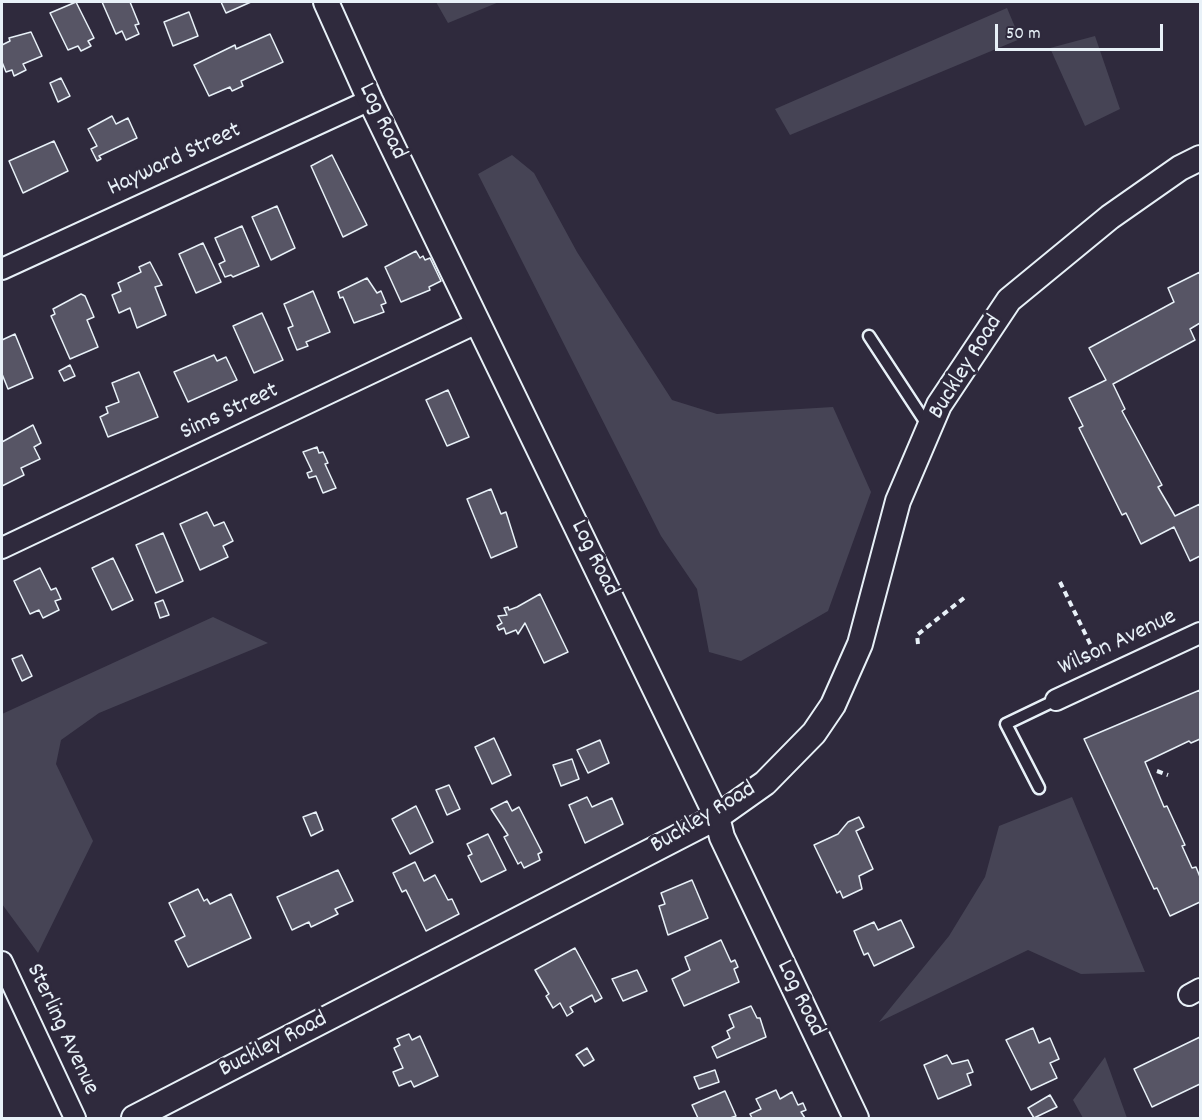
<!DOCTYPE html>
<html>
<head>
<meta charset="utf-8">
<style>
	body { margin:0 }
	#map { position:relative; width:1202px; height:1120px; overflow:hidden; background:#2f2a3d; font-family:Dekko,sans-serif }
	canvas { display:block }
	.frame { position:absolute; inset:0; border:3px solid #e8f1f8; pointer-events:none }
	.scale { position:absolute; left:995px; top:24px; width:168px; height:27px; box-sizing:border-box; border:3px solid #e8f1f8; border-top:0; padding-left:8px; font-size:18px; line-height:21px; white-space:nowrap; color:#e8f1f8; -webkit-text-stroke:4px #2f2a3d; paint-order:stroke }
</style>
</head>
<body>
<div id="map">
<canvas width="1202" height="1120"></canvas>
<div class="frame"></div>
<div class="scale">50 m</div>
</div>
<script>
const c = document.querySelector('canvas').getContext('2d');
c.lineJoin = 'round';
function fill(path, color) { c.fillStyle = color; c.fill(path, 'evenodd'); }
function trace(path, color, width, dash) { c.strokeStyle = color; c.lineWidth = width; c.lineCap = dash ? 'butt' : 'round'; c.setLineDash(dash || []); c.stroke(path); }
function label(font, color, halo, rows, align = 'center') {
  c.font = font + ' Dekko,sans-serif'; c.lineWidth = 6; c.setLineDash([]); c.textBaseline = 'middle'; c.strokeStyle = halo; c.fillStyle = color; for (const [text, x, y, turn = 0] of rows) {
    c.save(); c.translate(x, y); c.rotate((+turn || 0) * Math.PI / 180); c.textAlign = isNaN(turn) ? turn : align; if (halo) c.strokeText(text, 0, 0); c.fillText(text, 0, 0); c.restore();
  }
}
fill(new Path2D(`
	M436,2H499L448,23Z
	M1007,8L1020,39L790,135L775,109Z
	M1095,36L1120,109L1085,126L1050,48Z
	M512,155L534,173L577,252L672,400L717,414L833,407L871,492L828,611L741,661L709,652L697,589L661,536L478,174Z
	M213,617L268,643L99,713L61,740L56,764L93,841L38,953L2,904V714Z
	M1072,797L1145,972L1081,974L1028,950L879,1022L949,936L985,877L999,826Z
	M1105,1057L1127,1118H1083L1073,1100Z`), '#464455');
const building = new Path2D(`
	M76,2L94,38L88,41L91,46L81,51L78,46L68,50L50,13Z
	M102,2H130L139,24L135,25L139,34L126,40L122,31L116,34Z
	M221,2H251L226,13Z
	M189,12L198,36L173,46L164,22Z
	M31,32L42,56L23,64L26,70L14,76L12,70L6,72L2,62V45L10,41L9,38Z
	M270,34L283,62L241,81L243,86L232,91L230,87L209,96L194,65L235,45L236,49Z
	M61,78L70,96L58,102L50,83Z
	M112,116L116,124L128,118L137,138L99,156L101,159L97,161L91,149L97,146L88,129Z
	M54,141L68,171L23,193L9,161Z
	M332,155L367,225L343,237L311,166Z
	M277,206L295,248L271,260L252,217Z
	M242,226L259,266L233,277L231,275L225,277L219,264L225,261L215,238Z
	M203,243L221,282L196,293L179,254Z
	M416,251L420,258L423,256L425,260L430,258L441,281L429,287L430,290L401,302L385,267Z
	M150,262L162,285L155,287L166,315L137,328L130,308L119,313L112,295L121,291L118,283L141,272L139,267Z
	M1200,272V323L1190,329L1195,340L1113,384L1125,409L1122,411L1162,485L1158,487L1175,516L1200,504V556L1190,561L1174,527L1141,544L1126,513L1122,515L1079,428L1083,426L1069,398L1106,380L1089,348L1174,302L1168,288Z
	M367,278L377,293L381,291L386,303L381,305L384,312L354,323L343,297L340,298L338,292Z
	M313,291L330,332L306,342L308,346L297,350L288,328L293,326L284,304Z
	M81,294L85,296L94,317L87,320L98,347L70,359L51,316L55,314L53,309Z
	M262,313L283,360L254,373L233,326Z
	M15,334L33,378L8,389L2,374V340Z
	M214,355L217,361L226,357L237,380L188,402L174,372Z
	M70,365L75,376L64,381L59,371Z
	M139,372L158,417L108,437L100,417L108,413L106,407L119,402L112,383Z
	M448,390L469,437L447,446L426,400Z
	M33,425L41,443L34,447L40,459L21,468L24,475L2,486V442Z
	M317,447L319,453L323,452L328,463L325,464L336,488L323,493L316,476L309,478L307,473L312,471L303,452Z
	M491,489L501,514L506,512L517,547L491,558L467,499Z
	M207,512L214,526L224,522L233,541L223,546L228,557L200,570L180,524Z
	M163,533L183,581L156,593L136,545Z
	M113,558L133,600L112,610L92,568Z
	M40,568L51,590L56,588L61,599L55,601L59,610L43,618L39,610L30,614L14,581Z
	M540,594L568,652L544,663L525,623L518,634L516,630L506,634L504,628L499,630L497,626L502,623L498,616L507,615L504,608L508,607L509,610L517,607Z
	M163,600L169,615L160,618L155,603Z
	M22,655L32,676L22,681L12,659Z
	M1200,690V739L1191,743L1189,741L1145,762L1164,807L1167,806L1185,845L1182,846L1192,868L1196,867L1200,877V902L1170,916L1157,888L1154,889L1084,739Z
	M494,738L511,775L492,784L475,747Z
	M600,740L609,763L588,773L577,750Z
	M572,759L579,779L561,786L553,765Z
	M449,785L460,809L447,815L436,790Z
	M587,797L592,807L612,798L623,824L585,843L569,805Z
	M507,801L512,811L519,807L542,852L538,854L540,860L524,868L521,862L518,864L504,837L508,835L491,809Z
	M416,806L433,842L410,854L392,819Z
	M316,812L323,830L311,836L303,817Z
	M859,817L864,827L856,831L873,869L859,876L862,889L843,898L840,891L837,893L814,845L838,834L848,822Z
	M488,834L506,870L481,882L468,856L472,854L467,844Z
	M415,862L424,881L435,875L448,900L452,899L459,914L426,931L406,890L402,892L393,873Z
	M338,870L353,901L335,909L338,914L311,927L309,922L292,930L277,897Z
	M692,880L708,918L668,935L659,906L665,904L661,893Z
	M198,889L204,901L207,899L210,904L231,894L251,938L188,967L175,941L185,936L169,903Z
	M901,920L914,947L874,966L868,953L864,955L854,931L874,922L878,930Z
	M721,940L731,962L735,960L738,967L734,969L739,982L684,1006L672,979L690,970L685,957Z
	M575,948L602,998L595,1002L592,995L570,1007L573,1012L567,1016L560,1003L553,1008L546,996L549,994L535,970Z
	M637,970L647,991L623,1001L612,979Z
	M751,1006L757,1018H760L766,1037L717,1058L712,1047L730,1038L727,1031L734,1027L729,1015Z
	M1033,1028L1039,1043L1050,1038L1059,1059L1050,1063L1057,1078L1031,1090L1006,1040Z
	M409,1034L412,1040L420,1036L438,1076L414,1087L411,1081L399,1086L393,1072L403,1068L394,1048L400,1045L397,1039Z
	M1200,1037V1084L1152,1107L1134,1069Z
	M587,1048L594,1060L584,1066L576,1055Z
	M947,1055L952,1064L968,1060L973,1072L967,1074L971,1085L938,1099L924,1065Z
	M715,1070L719,1082L699,1089L694,1077Z
	M776,1090L780,1099L792,1092L798,1105L803,1103L806,1110L801,1112L805,1118H752L750,1114L761,1109L756,1099Z
	M725,1091L736,1116L730,1118H698L692,1105Z
	M1050,1095L1057,1107L1034,1118L1028,1108Z`);
fill(building, '#575565');
trace(building, '#e8f1f8', 1.5);
const service = new Path2D(`
	M869,336L928,426
	M1039,788L1006,724L1056,700`);
const minor = new Path2D(`
	M2,269L370,100
	M2,548L479,322
	M1056,700L1200,633
	M2,962L75,1118
	M1189,995L1200,989`);
const tertiary = new Path2D(`
	M326,2L370,100L717,817L722,837L856,1118
	M134,1118L717,817L765,783L814,733L833,705L860,644L898,501L939,405L1009,300L1110,217L1180,168L1200,158`);
trace(service, '#e8f1f8', 15);
trace(minor, '#e8f1f8', 24);
trace(tertiary, '#e8f1f8', 28);
trace(new Path2D(`
	M1060,582L1098,660
	M918,644L917,635L964,598
	M1157,771L1168,775`), '#e8f1f8', 4, [6, 4.5]);
trace(service, '#2f2a3d', 10);
trace(minor, '#2f2a3d', 20);
trace(tertiary, '#2f2a3d', 24);
label('24px', '#e8f1f8', '#2f2a3d', [
	["Log Road",381,122,64],
	["Hayward Street",175,161,-25],
	["Buckley Road",967,368,-58],
	["Sims Street",230,413,-25],
	["Log Road",593,559,64],
	["Wilson Avenue",1118,644,-25],
	["Buckley Road",704,819,-31],
	["Log Road",799,999,64],
	["Sterling Avenue",61,1030,65],
	["Buckley Road",274,1046,-27]
]);
</script>
</body>
</html>
